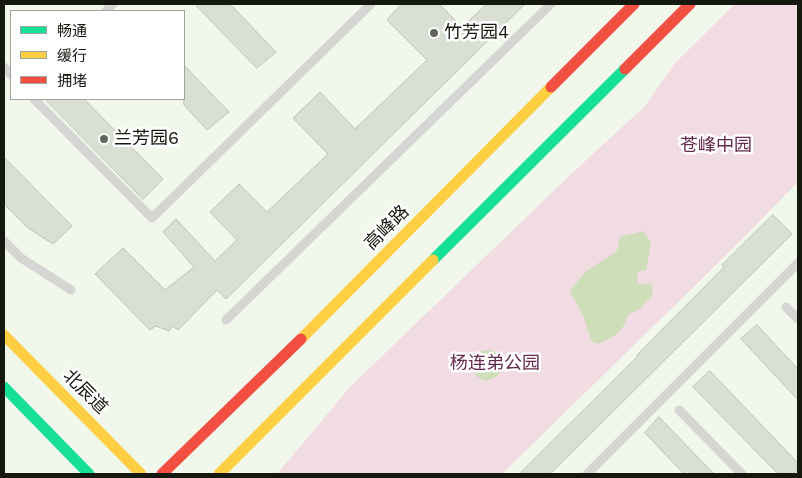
<!DOCTYPE html>
<html>
<head>
<meta charset="utf-8">
<style>
	body { margin:0 }
	#map { position:relative; width:802px; height:478px; overflow:hidden; background:#f1f7ea; font-family:"Work Sans","Noto Sans SC",sans-serif }
	canvas { display:block }
	.frame { position:absolute; inset:0; border:5px solid #14180f; pointer-events:none }
	.legend { position:absolute; left:10px; top:10px; width:175px; height:90px; box-sizing:border-box; background:#fff; border:1px solid #a1a39f; margin:0; padding:6px 9px; list-style:none; font-size:15px; color:#14180f }
	.legend li { display:flex; align-items:center; gap:10px; height:25px }
	.legend b { width:25px; border:1px solid #a1a39f }
</style>
</head>
<body>
<div id="map">
<canvas width="802" height="478"></canvas>
<div class="frame"></div>
<ul class="legend">
<li><b style="height:6px;background:#16e098"></b>畅通</li>
<li><b style="height:6px;background:#ffcf43"></b>缓行</li>
<li><b style="height:6px;background:#f24e42"></b>拥堵</li>
</ul>
</div>
<script>
const c = document.querySelector('canvas').getContext('2d');
c.lineJoin = 'round';
function fill(path, color) { c.fillStyle = color; c.fill(path, 'evenodd'); }
function trace(path, color, width, dash) { c.strokeStyle = color; c.lineWidth = width; c.lineCap = dash ? 'butt' : 'round'; c.setLineDash(dash || []); c.stroke(path); }
function label(font, color, halo, rows, align = 'center') {
  c.font = font + ' "Work Sans","Noto Sans SC",sans-serif'; c.lineWidth = 5; c.setLineDash([]); c.textBaseline = 'middle'; c.strokeStyle = halo; c.fillStyle = color; for (const [text, x, y, turn = 0] of rows) {
    c.save(); c.translate(x, y); c.rotate((+turn || 0) * Math.PI / 180); c.textAlign = isNaN(turn) ? turn : align; if (halo) c.strokeText(text, 0, 0); c.fillText(text, 0, 0); c.restore();
  }
}
fill(new Path2D(`
	M735,4H798V182L717,264L502,474H277L350,387L569,176L645,106L675,63Z`), '#f2dce3');
fill(new Path2D(`
	M643,231L651,244L646,270L638,271L637,281L640,285L651,283L653,295L640,309L628,315C621,335 616,335 598,344L592,342L583,315L570,291L585,272L617,251L620,237Z
	M472 365a15 15 0 1 1 30 0a15 15 0 1 1-30 0Z`), '#cddeb9');
const building = new Path2D(`
	M195,4H230L276,52L257,68Z
	M402,4H439L462,27L487,4H525L226,299L217,290L178,330L173,326L169,331L156,326L150,330L95,274L123,248L165,290L194,267L163,232L176,219L215,261L237,240L210,212L239,184L267,212L328,154L293,118L320,92L355,129L427,60L387,20Z
	M184,65L229,112L207,130L184,105Z
	M45,99H84L163,179L143,199Z
	M4,157L72,226L53,244L28,228L4,204Z
	M773,215L792,234L550,474H519L638,356L637,355L724,267L722,265Z
	M757,325L798,369V400L741,339Z
	M710,371L798,463V469L793,474H778L693,387Z
	M659,417L714,474H684L645,433Z`);
fill(building, '#dadfd4');
trace(building, '#bdc2b7', 1);
trace(new Path2D(`
	M106,11L113,4
	M4,67L11,75
	M34,99L152,218L371,4
	M4,241L21,258L71,290
	M786,307L798,319
	M226,320L551,4
	M679,410L742,474
	M587,474L798,263`), '#d5d6d3', 9);
trace(new Path2D(`
	M433,260L625,69
	M4,387L89,474`), '#16e098', 11);
trace(new Path2D(`
	M4,335L141,474
	M301,339L551,87
	M219,474L433,260`), '#ffcf43', 11);
trace(new Path2D(`
	M625,69L690,4
	M551,87L634,4
	M162,474L301,339`), '#f24e42', 11);
for (const [x, y, r, color] of [
	[434,33,5,"#61665c"],
	[104,139,5,"#61665c"]
]) { const dot = new Path2D(); dot.arc(x, y, r, 0, 2 * Math.PI); c.fillStyle = color; c.fill(dot); trace(dot, '#fff', 2); }
label('18px', '#14180f', '#fff', [
	["竹芳园4",444,33],
	["兰芳园6",114,139]
], 'left');
label('18px', '#652a4f', '#fff', [
	["苍峰中园",716,146],
	["杨连弟公园",495,364]
]);
label('18px', '#14180f', '#fff', [
	["高峰路",387,228,-45],
	["北辰道",85,392,45]
]);
</script>
</body>
</html>
